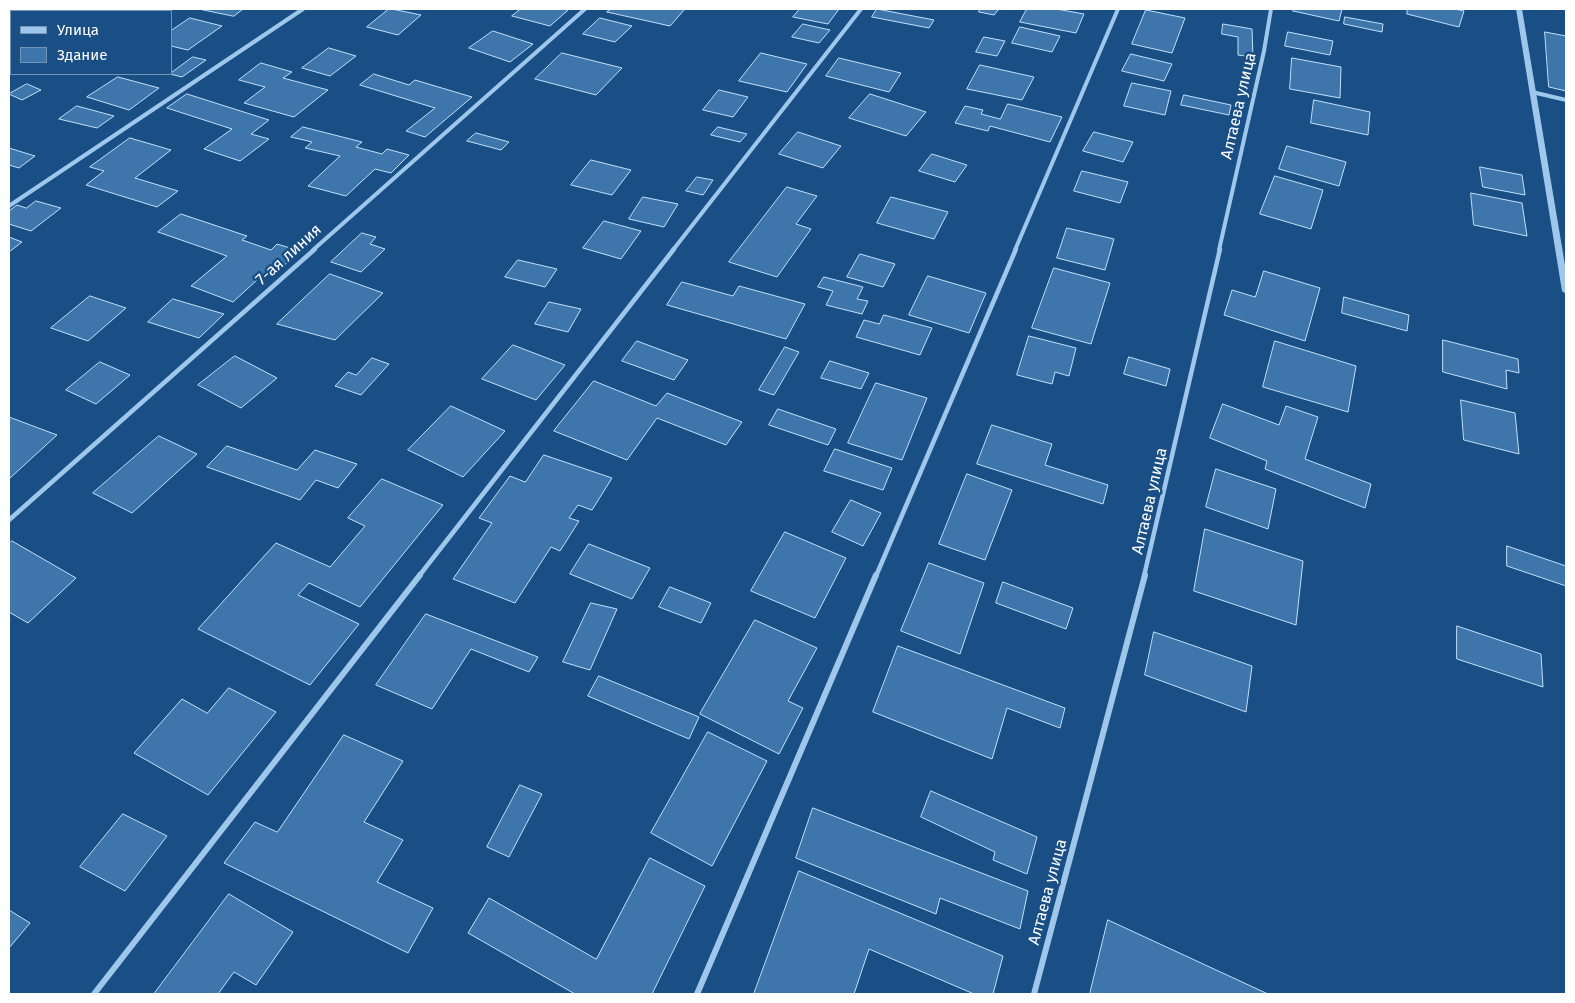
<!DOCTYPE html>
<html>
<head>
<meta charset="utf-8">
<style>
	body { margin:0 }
	#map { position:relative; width:1575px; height:1003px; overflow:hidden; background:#194f85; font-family:"Fira Sans",sans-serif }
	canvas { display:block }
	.frame { position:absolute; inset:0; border:10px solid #fff; pointer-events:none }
	.legend { position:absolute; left:10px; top:10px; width:162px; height:65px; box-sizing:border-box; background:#194f85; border:1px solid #7595b6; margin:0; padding:6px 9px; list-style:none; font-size:15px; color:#fff }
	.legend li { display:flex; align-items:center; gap:10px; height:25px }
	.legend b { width:25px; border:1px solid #7595b6 }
</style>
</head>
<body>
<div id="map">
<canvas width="1575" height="1003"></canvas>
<div class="frame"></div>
<ul class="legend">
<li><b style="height:6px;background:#9fc7ec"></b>Улица</li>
<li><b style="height:14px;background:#3e76ac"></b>Здание</li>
</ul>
</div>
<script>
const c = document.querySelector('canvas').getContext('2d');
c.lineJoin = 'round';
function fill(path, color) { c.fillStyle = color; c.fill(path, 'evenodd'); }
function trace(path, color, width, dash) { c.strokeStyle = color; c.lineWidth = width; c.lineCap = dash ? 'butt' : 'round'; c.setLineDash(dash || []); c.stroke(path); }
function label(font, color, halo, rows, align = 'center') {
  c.font = font + ' "Fira Sans",sans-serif'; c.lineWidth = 5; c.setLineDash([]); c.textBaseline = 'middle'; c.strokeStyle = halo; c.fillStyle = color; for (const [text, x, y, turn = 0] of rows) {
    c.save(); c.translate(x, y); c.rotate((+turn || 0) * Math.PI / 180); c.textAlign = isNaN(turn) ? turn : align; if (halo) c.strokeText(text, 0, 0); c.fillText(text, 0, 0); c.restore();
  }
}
const building = new Path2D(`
	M56,9H95L91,11H52Z
	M199,9H243L234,16Z
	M389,9H392L421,15L398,35L367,27Z
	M521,9H562L568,10L550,26L512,16Z
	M611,9H685L670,26L607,12Z
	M800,9H839L828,24L793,17Z
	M877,9L934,20L929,28L872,17Z
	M980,9H999L994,15L979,12Z
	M1027,9H1056L1084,14L1076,33L1020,22Z
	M1293,9H1342L1339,21L1293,11Z
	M1408,9H1455L1464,11L1459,27L1407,14Z
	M1146,10L1185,18L1172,53L1132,44Z
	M1345,17L1383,24L1382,32L1344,24Z
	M190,18L222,26L188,50L171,46V31Z
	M600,18L632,26L615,42L583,34Z
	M803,24L830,30L819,43L792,37Z
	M1223,24L1252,29L1253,57L1238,55V37L1222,34Z
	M1020,27L1060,36L1052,52L1012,43Z
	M493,31L533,44L510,62L469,48Z
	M1288,32L1333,41L1330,55L1285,46Z
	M1545,32L1566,36V91L1549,87Z
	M984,37L1005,41L997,56L976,52Z
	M9,38L11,39V59L9,61Z
	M329,48L356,56L330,76L302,68Z
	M562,53L622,68L596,95L535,79Z
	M761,53L807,64L787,92L739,81Z
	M1131,54L1172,64L1164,81L1122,71Z
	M193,57L206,60L182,77L170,74Z
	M839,58L901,73L889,92L826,76Z
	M1292,58L1341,67L1340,98L1290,89Z
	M261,63L292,72L283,78L328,90L294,117L244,103L265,87L239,80Z
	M980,65L1034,77L1022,100L967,89Z
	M374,74L409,85L415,80L472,97L425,137L406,131L435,108L360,85Z
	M118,77L159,88L129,110L87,97Z
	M1132,83L1171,91L1165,115L1124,106Z
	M27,84L41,90L22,100L9,94Z
	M719,90L748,97L733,117L703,110Z
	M187,94L269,120L251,134L269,139L240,161L204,149L232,129L167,108Z
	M870,94L926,112L906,136L849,118Z
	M1184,95L1231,105L1229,115L1181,105Z
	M1314,100L1370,112L1368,135L1311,123Z
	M1008,104L1062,117L1050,142L990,126L988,131L955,123L965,106L983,110L981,114L1000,119Z
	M77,106L114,116L97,128L59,119Z
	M303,127L362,142L356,147L382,154L387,149L409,155L391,173L375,169L346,196L308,186L340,156L305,148L312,142L291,137Z
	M718,127L747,134L740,142L711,135Z
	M798,132L841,146L823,168L779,154Z
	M1094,132L1133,142L1123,162L1083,151Z
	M476,133L509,142L501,150L467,141Z
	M130,138L171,150L135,178L178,191L157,207L86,185L104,171L90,167Z
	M1287,146L1346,162L1339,186L1279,169Z
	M9,148L35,156L19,168L9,165Z
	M932,154L967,165L955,182L919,171Z
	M591,160L631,170L612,195L571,185Z
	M1480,167L1522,175L1525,195L1483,187Z
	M1082,171L1128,182L1120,203L1074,191Z
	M1275,176L1323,190L1311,229L1260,214Z
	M697,177L713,180L703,195L686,191Z
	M787,187L817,196L796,224L811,229L777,277L729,262Z
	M1471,193L1522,203L1527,236L1474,225Z
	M643,197L678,204L664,227L629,219Z
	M891,197L948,212L934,239L877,223Z
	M36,201L61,208L31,231L9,224V211L17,205L26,208Z
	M181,214L247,236L242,240L271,250L277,244L300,251L278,271L270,268L233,302L191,286L227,256L158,232Z
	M604,221L641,231L621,259L583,248Z
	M1067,228L1114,239L1105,270L1057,258Z
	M362,233L376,237L370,244L385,249L361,272L331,262Z
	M9,237L22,242L9,252Z
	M860,254L895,264L883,287L847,277Z
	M518,260L557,269L545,287L505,277Z
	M1054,268L1110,283L1091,344L1032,328Z
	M1264,271L1320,288L1305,341L1224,315L1232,290L1255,297Z
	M330,274L383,293L335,340L277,324Z
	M928,276L986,293L969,333L909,315Z
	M824,277L863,287L857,299L868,301L862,314L826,305L833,291L818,287Z
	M682,282L733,296L739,286L805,304L786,339L667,305Z
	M90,296L126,308L88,341L51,328Z
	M1344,297L1409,315L1407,331L1342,313Z
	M173,299L224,314L199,338L148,322Z
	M549,302L581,309L568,332L535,324Z
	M884,315L932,328L920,355L856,337L864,320L879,324Z
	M1029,336L1076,348L1069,376L1055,372L1052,384L1017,375Z
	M1443,340L1518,359L1519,373L1506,370L1507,389L1443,372Z
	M637,341L688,360L674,380L622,361Z
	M1275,341L1356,366L1348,412L1263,387Z
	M513,345L565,365L536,400L482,379Z
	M785,347L799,352L774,395L759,390Z
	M235,356L277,378L241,408L198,385Z
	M1129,357L1170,369L1166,386L1124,374Z
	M372,358L389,364L361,395L335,386L348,372L356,375Z
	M830,361L869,373L861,389L821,378Z
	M100,362L130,375L96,404L66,390Z
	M594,381L656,406L667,393L742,422L726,445L657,418L627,460L554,431Z
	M876,383L927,398L902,460L848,443Z
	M1461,400L1515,413L1519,454L1464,440Z
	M1223,404L1279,425L1286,406L1318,417L1305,459L1371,484L1365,508L1265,469L1267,461L1210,438Z
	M451,406L505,431L463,477L408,450Z
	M778,409L836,429L828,445L769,425Z
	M9,417L57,435L9,479Z
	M992,425L1052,444L1045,465L1108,485L1103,504L977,464Z
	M159,436L197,454L132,513L93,493Z
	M227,446L297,470L315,450L357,464L338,488L316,480L300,500L207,467Z
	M835,449L892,468L883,490L824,471Z
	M544,455L612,478L592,510L578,505L569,518L579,521L560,551L551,547L515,603L453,579L492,523L479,518L510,476L525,482Z
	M1216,469L1276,489L1268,529L1206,507Z
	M967,474L1012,490L985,560L939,544Z
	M382,479L443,505L360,607L309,583L298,595L359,624L310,685L198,629L276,543L330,567L365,526L348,518Z
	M851,500L881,513L863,546L832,532Z
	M1205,529L1303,561L1296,625L1194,591Z
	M785,532L846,558L815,618L751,591Z
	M12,541L76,578L28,623L9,612V544Z
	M589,544L650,568L632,599L570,574Z
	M1507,546L1566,566V586L1507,566Z
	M929,563L984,583L960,654L901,631Z
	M1003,582L1073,608L1066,629L996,603Z
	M670,587L711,603L701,623L659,607Z
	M591,603L617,609L590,670L563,662Z
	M426,614L538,657L529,672L471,649L432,709L376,685Z
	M755,620L817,648L788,701L803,708L779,754L700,714Z
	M1457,626L1541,654L1543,687L1457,659Z
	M1154,632L1252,666L1246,712L1145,675Z
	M898,646L1065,708L1060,728L1007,708L992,759L873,712Z
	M599,676L699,717L689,739L588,696Z
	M229,688L276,712L208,795L134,753L182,699L207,713Z
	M708,732L767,761L712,866L651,833Z
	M344,735L403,761L364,822L403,840L377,882L433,908L408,953L224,863L255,822L277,832Z
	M520,785L542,794L509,857L487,847Z
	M931,791L1037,837L1027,874L993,860L995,852L921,817Z
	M813,808L1028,891L1020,929L940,898L936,914L796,858Z
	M123,814L167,836L125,891L80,867Z
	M650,858L705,886L652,994H575L468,933L489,898L596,959Z
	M799,871L1003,956L993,994H974L869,949L854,994H754Z
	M229,894L293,932L256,985L234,972L218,994H154Z
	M9,910L30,923L9,948Z
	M1108,920L1268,994H1090Z`);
fill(building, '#3e76ac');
trace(building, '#c4dff9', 1);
trace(new Path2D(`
	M20,11L24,9
	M9,17L11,16
	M1532,92L1566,100
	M9,206L303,9
	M313,250L585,9
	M673,250L861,9
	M1015,250L1118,9
	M1219,250L1264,51L1271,9`), '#9fc7ec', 4);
trace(new Path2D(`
	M9,520L315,249
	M419,576L674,249
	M876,576L1016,249
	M1144,576L1220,249`), '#9fc7ec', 4.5);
trace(new Path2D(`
	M94,994L420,575
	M697,994L876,575
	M1034,994L1145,575`), '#9fc7ec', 6);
fill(new Path2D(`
	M1516,9H1522L1566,271V294L1562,291Z`), '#9fc7ec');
label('16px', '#fff', '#194f85', [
	["Алтаева улица",1239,106,-77],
	["7-ая линия",289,255,-42],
	["Алтаева улица",1150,501,-77],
	["Алтаева улица",1048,892,-75]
]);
</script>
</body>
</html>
